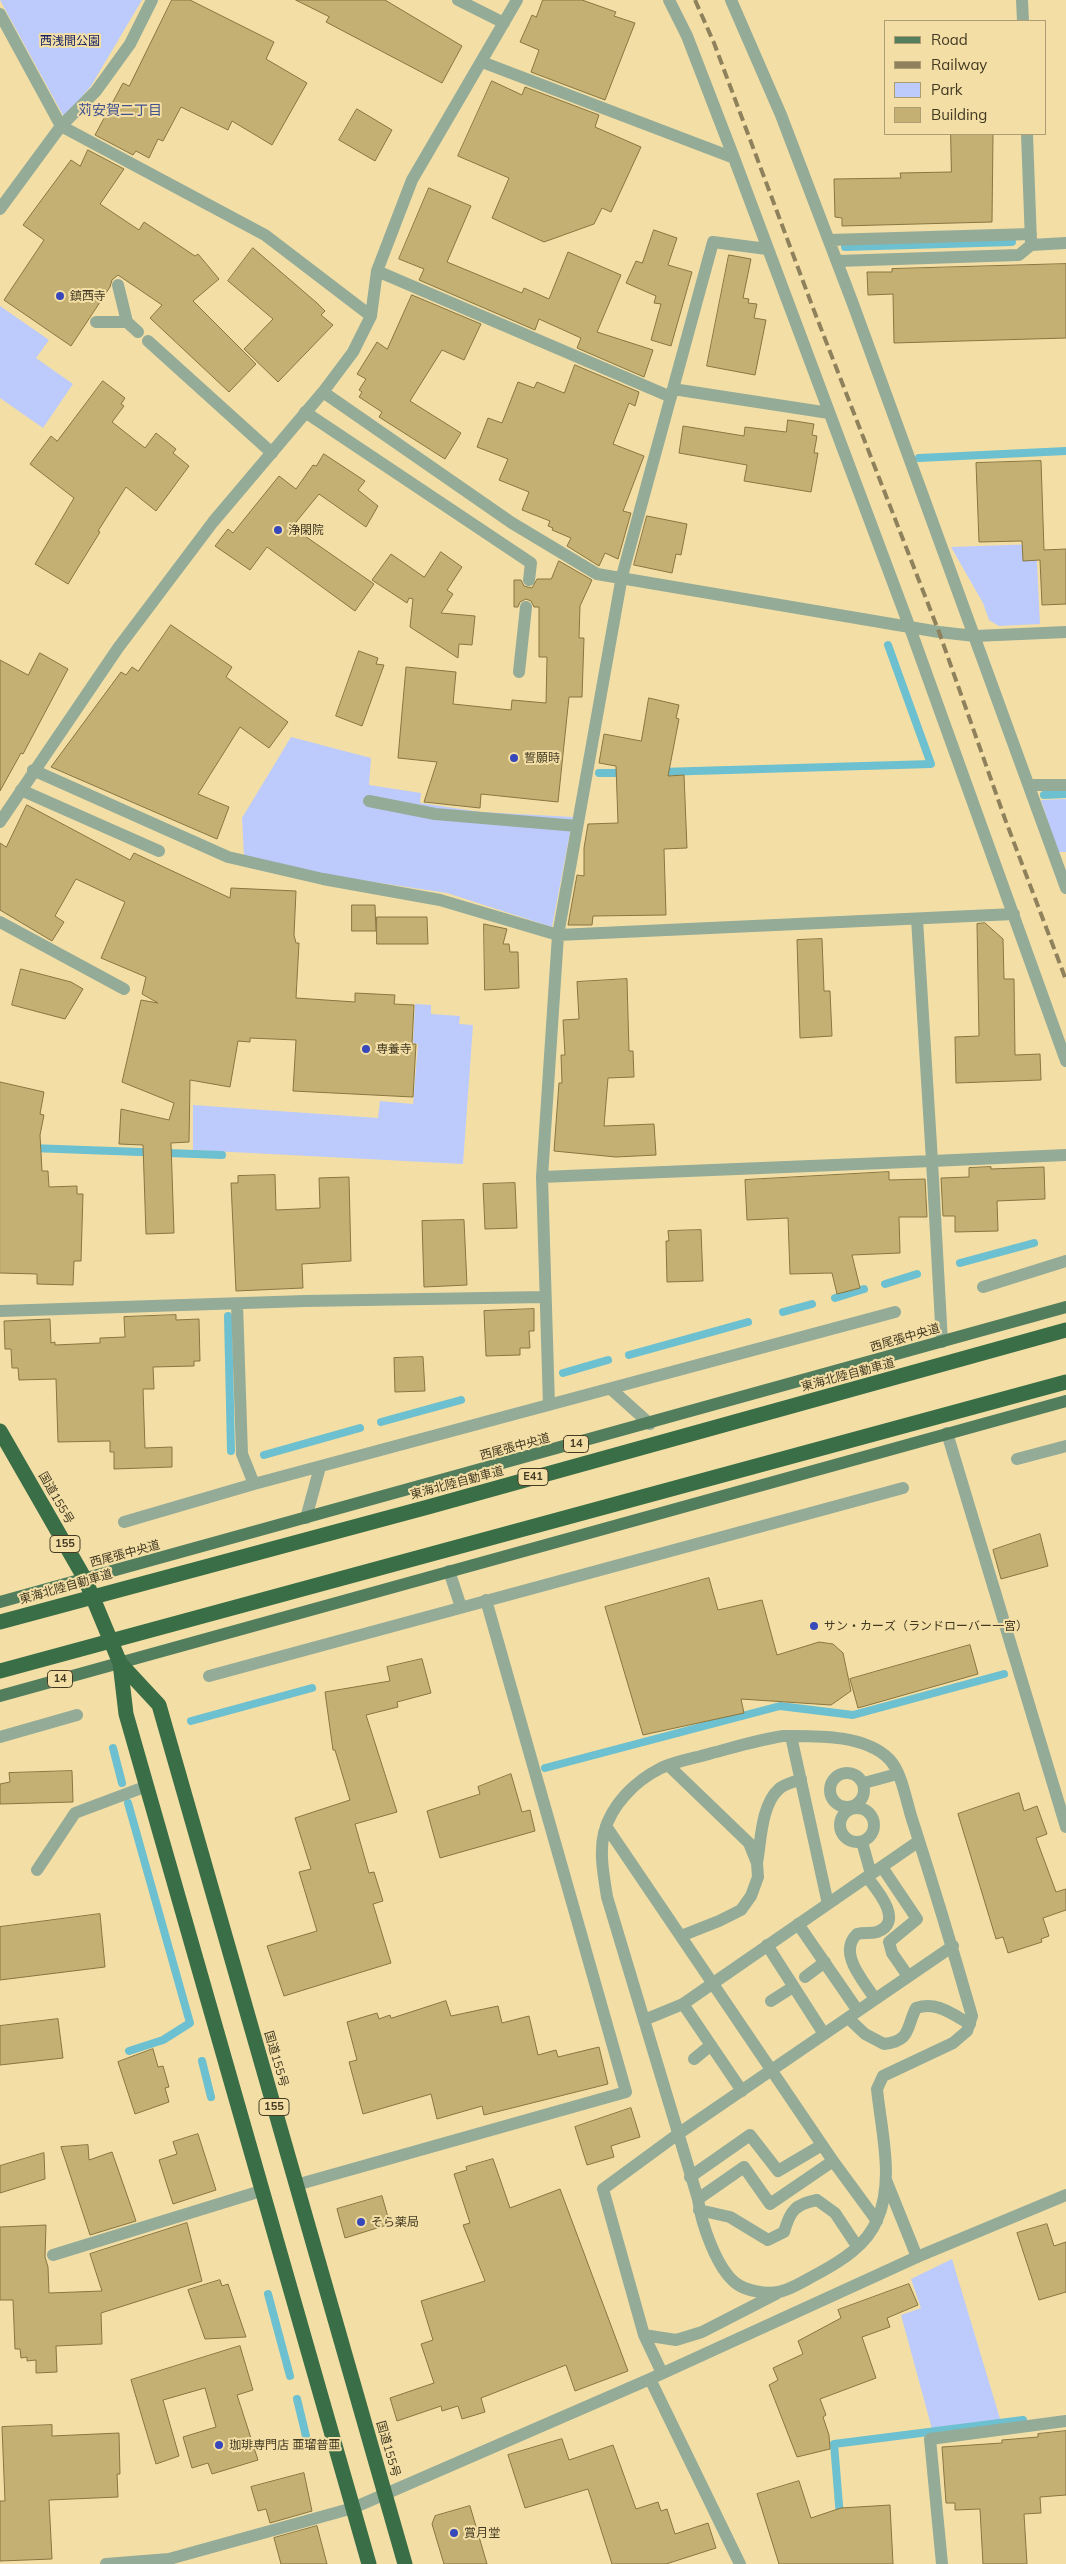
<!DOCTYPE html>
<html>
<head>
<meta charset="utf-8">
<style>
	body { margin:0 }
	#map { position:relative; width:1066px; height:2564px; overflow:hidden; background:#f3dfa6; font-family:Mulish,sans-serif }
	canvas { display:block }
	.legend { position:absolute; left:884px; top:20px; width:162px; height:115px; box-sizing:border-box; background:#f3dfa6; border:1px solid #ad9d72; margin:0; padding:6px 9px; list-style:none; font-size:15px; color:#433a23 }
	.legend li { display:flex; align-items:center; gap:10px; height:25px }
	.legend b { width:25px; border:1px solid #ad9d72 }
</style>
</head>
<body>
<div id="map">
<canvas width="1066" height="2564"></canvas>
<ul class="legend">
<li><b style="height:6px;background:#537e5d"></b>Road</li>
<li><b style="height:6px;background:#8f815b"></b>Railway</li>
<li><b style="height:14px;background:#bccbfb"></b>Park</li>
<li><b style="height:14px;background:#c5b073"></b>Building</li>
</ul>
</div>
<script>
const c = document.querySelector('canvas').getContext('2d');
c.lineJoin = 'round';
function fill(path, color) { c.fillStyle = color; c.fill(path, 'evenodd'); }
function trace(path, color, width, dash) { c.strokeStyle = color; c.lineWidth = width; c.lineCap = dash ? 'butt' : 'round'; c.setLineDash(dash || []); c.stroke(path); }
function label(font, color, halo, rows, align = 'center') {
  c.font = font + ' Mulish,"Noto Sans JP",sans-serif'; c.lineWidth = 4; c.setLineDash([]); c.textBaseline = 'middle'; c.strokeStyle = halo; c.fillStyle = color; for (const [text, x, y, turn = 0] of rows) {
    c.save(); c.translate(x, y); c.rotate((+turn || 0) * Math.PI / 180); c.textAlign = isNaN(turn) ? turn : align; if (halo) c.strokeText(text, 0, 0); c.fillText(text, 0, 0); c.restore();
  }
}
fill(new Path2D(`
	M0,0H142L91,86L64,117Z
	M0,306L49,340L36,358L73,384L43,428L0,398Z
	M1036,544L1040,624L999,626L989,620L983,603L951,547Z
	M291,737L371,758L369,785L421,793L420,803L481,812L573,817L552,927L447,893L328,875L244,856L242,818Z
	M1066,799V852H1058L1041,800Z
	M415,1004L431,1005V1014L460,1016L459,1024L473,1025L463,1164L193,1150V1105L378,1118L380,1101L413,1104L418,1044L413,1043Z
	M952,2259L1001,2422L932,2429L901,2315L921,2308L911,2279Z`), '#bccbfb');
trace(new Path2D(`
	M845,247L1012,242
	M919,458L1066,451
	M661,772L931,764L888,645
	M599,773H627
	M1044,795L1066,794
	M31,1148L222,1155
	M960,1263L1034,1243
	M885,1284L917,1274
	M835,1298L864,1289
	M783,1312L812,1304
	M228,1316L231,1451
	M629,1355L748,1322
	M563,1373L608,1360
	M381,1422L461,1400
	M264,1455L360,1428
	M191,1721L312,1688
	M113,1748L122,1783
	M545,1768L780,1706L853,1715L1004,1674
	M128,1803L190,2023L163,2040L129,2051
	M202,2061L211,2097
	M268,2294L290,2376
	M297,2399L306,2436
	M840,2517L834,2444L1023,2420`), '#6dc0cf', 8);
const building = new Path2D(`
	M172,0H190L274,42L266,59L307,83L272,145L232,121L228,130L181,107L163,141L158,139L149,158L136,151L133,155L95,135L123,83L129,86Z
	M296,0H385L462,46L442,83L326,22L329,17Z
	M543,0H582L616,12L614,16L635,23L605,100L531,72L539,50L520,42L532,15L536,17Z
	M492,81L522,95L525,87L599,115L595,127L641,147L611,212L602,208L594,224L544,242L492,218L509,178L458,156Z
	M357,109L392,130L375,161L339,140Z
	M951,134H993L992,222L842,226V218L835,217L834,179L901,178L900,173L951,172Z
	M88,150L124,169L100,204L139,230L144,222L195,256L198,254L219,279L193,301L256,364L229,392L150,318L162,305L118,275L112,280L110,287L71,346L4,300L44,240L23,225L71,160L80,166Z
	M429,188L471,206L447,262L522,293L524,288L549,299L568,252L621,275L597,332L653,350L644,377L577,348L581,338L539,319L535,330L419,280L424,269L399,259Z
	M654,230L677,238L668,265L692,272L671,346L651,340L661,304L654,303L656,296L626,283L636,261L642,263Z
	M253,248L317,303L325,311L321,315L333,325L278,382L244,349L273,319L228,281Z
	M729,255L751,259L743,298L749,299L748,303L757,304L754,318L766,320L755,375L707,366Z
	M1066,264V338L894,343L893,294L868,295L867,272H892V269Z
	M412,295L481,324L464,360L442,350L410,401L461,433L445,459L379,417L382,412L359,397L362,392L359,390L366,379L357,374L377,342L387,349Z
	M575,365L639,392L635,406L629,403L613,444L644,456L623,511L631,513L618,559L605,553L599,566L567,546L571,538L552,530L553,528L548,526L550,521L522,510L529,492L499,480L508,459L477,447L488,418L502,423L518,382L534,388L537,382L564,393Z
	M103,381L125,398L121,404L124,406L112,422L145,448L156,433L176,449L173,453L189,466L156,511L126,487L98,531L100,532L68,584L35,564L74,498L30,464L51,436L57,441Z
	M788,420L814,424L812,435L817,436L814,453H818L811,492L744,481L747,465L679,453L683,426L744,436L745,427L786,432Z
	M324,454L365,481L358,490L378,506L366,527L319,494L292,527L374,584L355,611L267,547L250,570L215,546L228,529L233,533L279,476L296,489L313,465L316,466Z
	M1041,461L1044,550L1066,549V604L1042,605L1040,560L1023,561L1022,541L979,542L976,463Z
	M647,516L687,524L681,555L676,554L672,573L634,565Z
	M441,552L462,567L447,590L453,594L441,613L475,616L472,645L459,644L458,658L410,627L413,599L409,598L407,603L372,580L391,554L424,577Z
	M559,561L592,580L580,606L579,638H584L582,697H569L558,802L481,794L480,808L424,802L437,762L398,758L406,667L456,672L453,704L511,710L512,700L546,703L547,657H539V607H534L531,601L526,599L520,602L518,607H514V580H521L524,586L532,588L537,579H551Z
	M171,625L232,667L226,677L288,722L269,748L240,727L198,794L229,807L217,839L51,767L121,672L126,675L132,667L138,671Z
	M359,651L378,658L376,664L384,665L362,726L336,716Z
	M40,653L68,669L23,754L21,753L0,791V660L28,675Z
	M649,698L679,705L676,718L679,719L668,776L684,775L687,848L664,849L666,915L593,916L592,925H568L577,875L584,876V848L588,824L618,823L616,766L599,763L604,734L641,741Z
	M27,805L130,860L134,853L230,898L231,888L296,891L294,935L296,943H299L296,998L355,1002V993L395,995L394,1004L414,1005L412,1044H416L413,1097L293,1091L296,1040L250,1038V1042L238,1041L230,1087L190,1080L189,1142L171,1143L174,1233L146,1234L143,1145L119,1144L121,1109L169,1120L174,1103L122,1082L141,1000L158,1003L142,994L146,977L101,958L125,902L76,879L55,916L64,922L52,941L0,910V843L6,847Z
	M352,905H375L376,931H352Z
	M377,917H427L428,944H377Z
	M985,923L1003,939L1004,979H1014L1015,1055L1040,1054L1041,1080L956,1083L955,1037L979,1036L977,924Z
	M484,924L507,929L503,944H509L510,952H518L519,988L485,990Z
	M822,939L824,991H830L832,1036L800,1038L797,940Z
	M21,969L71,982L83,989L65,1019L12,1005Z
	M627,979L629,1051H633L634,1077L608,1078L604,1126L654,1124L656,1155L616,1157L554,1151L559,1083H562L561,1055H565L563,1020L579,1019L577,982Z
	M0,1082L44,1092L40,1114L44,1115L40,1135L42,1171H48L49,1187L77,1186V1194H83L81,1261H74L73,1285L37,1284V1274L0,1273Z
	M991,1167V1169L1044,1167L1045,1199L997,1201L998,1231L955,1232V1216H943L941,1178L969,1177V1168Z
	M889,1172V1180L925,1179L927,1217H899L900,1253L852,1255L860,1288L837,1294L832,1273L790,1274L788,1218L747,1220L745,1180Z
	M275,1175L276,1210L320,1208L319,1178L349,1177L351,1261L302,1264L303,1288L236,1291L231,1183H238V1176Z
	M515,1183L517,1228L485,1229L483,1184Z
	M464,1220L467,1285L424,1287L422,1221Z
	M701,1230L703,1281L667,1282L666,1241H669L668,1231Z
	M534,1309V1331H529L530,1348H520V1355L486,1356L484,1311Z
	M176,1315V1320L199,1319L200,1361H194V1366L153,1367L154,1389H143L145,1448L172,1447V1467L114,1469V1452H110V1441L58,1442L56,1379L19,1380L18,1368H12L11,1349H5L4,1321L50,1319L51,1343L55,1342V1345L100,1343V1338L125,1337L124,1317Z
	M423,1357L425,1391L395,1392L394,1358Z
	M1040,1534L1048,1566L1001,1579L993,1550Z
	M709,1578L718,1610L762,1600L777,1655L819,1642L833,1644L843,1653L851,1691L831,1705L741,1699L744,1713L643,1735L605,1607Z
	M970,1645L978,1674L858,1708L850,1679Z
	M422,1659L431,1693L397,1702L398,1707L366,1715L397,1812L355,1824L369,1873L374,1872L383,1901L373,1904L391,1963L284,1996L267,1946L317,1931L299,1872L311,1869L295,1818L350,1800L335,1750H333L325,1692L390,1681L387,1667Z
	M72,1771L73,1802L0,1804V1784L10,1782L9,1773Z
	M511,1774L522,1812L530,1810L535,1831L440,1858L427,1811L480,1794L478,1787Z
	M1019,1793L1024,1811L1037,1806L1047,1834L1036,1838L1056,1892L1066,1889V1910L1043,1918L1049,1936L1041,1939L1042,1942L1008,1953L1003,1937L996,1939L958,1814Z
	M100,1914L105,1967L0,1980V1927Z
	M446,2001L451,2016L498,2006L502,2023L529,2016L538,2055L556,2050L558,2057L599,2047L608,2084L484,2115L482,2106L437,2119L431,2094L363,2114L349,2062L357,2060L347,2022L377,2013L379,2019L390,2015L391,2018Z
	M58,2019L63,2058L0,2065V2026Z
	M153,2049L158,2067L163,2066L169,2087L165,2088L169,2102L135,2114L118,2062Z
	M631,2108L640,2137L611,2146L614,2157L587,2165L575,2127Z
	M198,2134L216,2190L173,2204L159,2160L177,2154L173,2142Z
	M88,2145L89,2160L112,2152L136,2221L90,2235L61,2147Z
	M44,2153L45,2179L0,2193V2166Z
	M493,2159L510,2208L560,2189L628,2371L575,2391L566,2365L481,2398L485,2412L462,2419L458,2406L442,2411L441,2406L397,2421L390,2398L434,2383L421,2344L433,2340L421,2301L485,2281L463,2225L470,2223L454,2174L467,2170L466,2167Z
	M382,2196L390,2224L345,2238L337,2209Z
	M187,2223L202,2281L101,2313L102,2344L56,2346L57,2372L36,2373V2360L27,2361V2357L21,2358L20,2349H15L13,2300H0V2227L46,2225L45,2257L48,2267L49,2293L102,2291L90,2254Z
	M1047,2224L1054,2246L1066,2242V2292L1039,2300L1017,2233Z
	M220,2280L222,2286L228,2284L246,2337L205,2339L188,2290Z
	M909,2284L918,2305L887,2318L890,2327L862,2337L876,2378L820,2399L826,2415L823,2417L829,2435L830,2449L797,2457L769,2385L778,2380L773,2368L803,2354L798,2341L841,2318L838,2310Z
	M240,2346L253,2390L237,2395L258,2460L212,2474L208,2463L192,2468L183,2437L216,2427L205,2388L163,2400L179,2456L156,2464L131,2380Z
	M52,2425V2436L119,2433L120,2474H117L118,2497L49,2500L52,2559L0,2561V2501H5L2,2427Z
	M1066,2431V2495L1040,2497L1041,2513L1024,2514L1027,2564H983L980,2509L955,2510V2503H946L942,2447L1002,2443V2440L1038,2437V2434Z
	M562,2439L569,2460L613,2445L636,2509L658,2502L661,2511L667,2509L675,2534L708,2523L716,2548L666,2564H612L588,2489L525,2508L508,2455Z
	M304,2473L312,2511L270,2523L266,2509L258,2511L251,2487Z
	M799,2481L811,2518L841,2508L890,2505L893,2564H779L757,2494Z
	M470,2506L487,2564H444L432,2524L435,2516Z
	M317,2526L327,2564H281L274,2538Z`);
fill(building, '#c5b073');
trace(building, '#887640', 1);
trace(new Path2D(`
	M118,285L127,322L138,332
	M96,322H127
	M148,341L272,453
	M305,412L531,563L529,580
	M519,672L526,607
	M21,790L159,851
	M369,801L435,814L577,826
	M0,922L124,989
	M783,1736C815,1736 864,1734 889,1759C902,1772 906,1801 912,1819C933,1884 953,1950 972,2016L967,2031L953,2043L883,2076L877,2089C881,2130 895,2181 877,2220C867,2245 841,2261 819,2273C807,2279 791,2290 778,2292C766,2294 747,2291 737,2284C717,2270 701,2223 698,2199L607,1897C604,1877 599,1853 604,1833C611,1805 635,1781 661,1768C676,1761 696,1758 712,1753C735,1747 758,1740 783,1736Z
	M791,1736L828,1904
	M669,1766L749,1843L757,1863L758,1877L751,1896L741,1910L719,1921L681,1936
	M830 1790a17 17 0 1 1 34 0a17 17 0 1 1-34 0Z
	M864,1783L897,1774
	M840 1825a17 17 0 1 1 34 0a17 17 0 1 1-34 0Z
	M606,1826L833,2161L877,2221
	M862,1842L871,1874
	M757,1863C761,1841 761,1805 779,1789C784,1784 795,1782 801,1779
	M882,1867L917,1919L889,1942L892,1953L908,1976
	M37,1870L75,1813L147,1786
	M867,1877C877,1890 905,1922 877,1932C870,1934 864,1932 857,1934C837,1953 864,1981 875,1999
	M798,1924L858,2011
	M767,1945L824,2034
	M805,1977L825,1962
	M771,2001L793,1987
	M683,2004L742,2091
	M848,2018L865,2034L884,2044C911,2041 906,2028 916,2008C937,2001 952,2014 970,2024
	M644,2020L683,2004L919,1841
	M694,2059L711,2045
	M690,2177L750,2135L778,2171L822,2145
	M886,2180L917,2257
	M698,2199L744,2167L770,2204L833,2161
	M699,2210L730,2217L768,2240L784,2232C790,2211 795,2204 817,2200L835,2213L857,2246
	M53,2255L261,2191
	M644,2335L676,2340L702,2332L776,2294
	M662,2373L644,2335L603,2189L678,2134L953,1946`), '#94ab98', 12);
trace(new Path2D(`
	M458,0L504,23
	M669,0L687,36L734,158L910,628L1066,1061
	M731,0L781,115L853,304L1066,888
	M1022,0L1023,21
	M0,14L61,126L265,235L371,316
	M482,62L734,158
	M1027,134L1031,242
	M0,209L61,126L96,91L130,44L152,0
	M829,240L1031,234
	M837,261L1019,255L1031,245L1066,243
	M377,271L671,397
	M673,389L829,413
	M323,392L512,523L597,574L939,632L975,636L1066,632
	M33,770L228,857L323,879L440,900L558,935L1014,914
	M1029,785H1066
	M0,822L118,648L213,522L323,392L353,352L371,316L377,271L412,180L517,0
	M542,1177L932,1161L917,919
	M983,1287L1066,1261
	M237,1304L242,1454L254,1484
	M0,1311L305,1301L545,1297
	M942,1342L932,1161L1066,1155
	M611,1389L650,1424
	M549,1405L542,1177L558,935L622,576L713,242L767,249
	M947,1433L1066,1827
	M1017,1459L1066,1446
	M306,1518L320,1467
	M124,1522L254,1484L895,1312
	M449,1571L461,1607
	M209,1676L903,1488
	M0,1737L77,1715
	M296,2185L626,2092L486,1600
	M650,2379L740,2564
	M106,2564L169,2559L353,2508L650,2379L917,2257L1066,2195
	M942,2564L930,2439L1066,2421`), '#94ab98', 12);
trace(new Path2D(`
	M0,1602L1066,1307
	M0,1696L1066,1401`), '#537e5d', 12);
trace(new Path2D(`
	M0,1431L85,1579L120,1663L126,1714L369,2564
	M120,1663L159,1705L405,2564`), '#3a6e47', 15);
trace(new Path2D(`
	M695,0L714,43L813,308L939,632L1005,819L1066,980`), '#8f815b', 4, [10, 5]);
trace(new Path2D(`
	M0,1622L428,1507L1066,1330
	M0,1671L1066,1382`), '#3a6e47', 15);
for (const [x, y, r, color] of [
	[60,296,5,"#3648ba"],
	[278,530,5,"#3648ba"],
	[514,758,5,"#3648ba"],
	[366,1049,5,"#3648ba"],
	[814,1626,5,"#3648ba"],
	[361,2222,5,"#3648ba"],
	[219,2445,5,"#3648ba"],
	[454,2533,5,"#3648ba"]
]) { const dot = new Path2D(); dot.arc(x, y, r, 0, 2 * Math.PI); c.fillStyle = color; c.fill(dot); trace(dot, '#f3dfa6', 2); }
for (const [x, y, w] of [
	[576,1444,25],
	[533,1477,30],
	[65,1544,30],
	[60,1679,25],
	[274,2107,30]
]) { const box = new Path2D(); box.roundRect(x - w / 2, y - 8.5, w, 17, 4); c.fillStyle = '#f3dfa6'; c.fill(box); trace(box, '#433a23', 1); }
label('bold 11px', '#433a23', null, [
	["14",576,1444],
	["E41",533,1477],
	["155",65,1544],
	["14",60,1679],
	["155",274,2107]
]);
label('12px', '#192363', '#f3dfa6', [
	["西浅間公園",70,41]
]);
label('12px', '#433a23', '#f3dfa6', [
	["鎮西寺",70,296],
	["浄閑院",288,530],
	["誓願時",524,758],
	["専養寺",376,1049],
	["サン・カーズ（ランドローバー一宮）",824,1626],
	["そら薬局",371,2222],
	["珈琲専門店 亜瑠普亜",229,2445],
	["賞月堂",464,2533]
], 'left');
label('12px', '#433a23', '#f3dfa6', [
	["西尾張中央道",905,1338,-16],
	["東海北陸自動車道",848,1375,-15],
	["西尾張中央道",515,1447,-15],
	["東海北陸自動車道",457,1483,-15],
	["国道155号",56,1498,60],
	["西尾張中央道",125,1554,-15],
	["東海北陸自動車道",66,1587,-16],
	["国道155号",276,2059,74],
	["国道155号",388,2449,74]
]);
label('14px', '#42528e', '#f3dfa6', [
	["苅安賀二丁目",120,111]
]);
</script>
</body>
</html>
